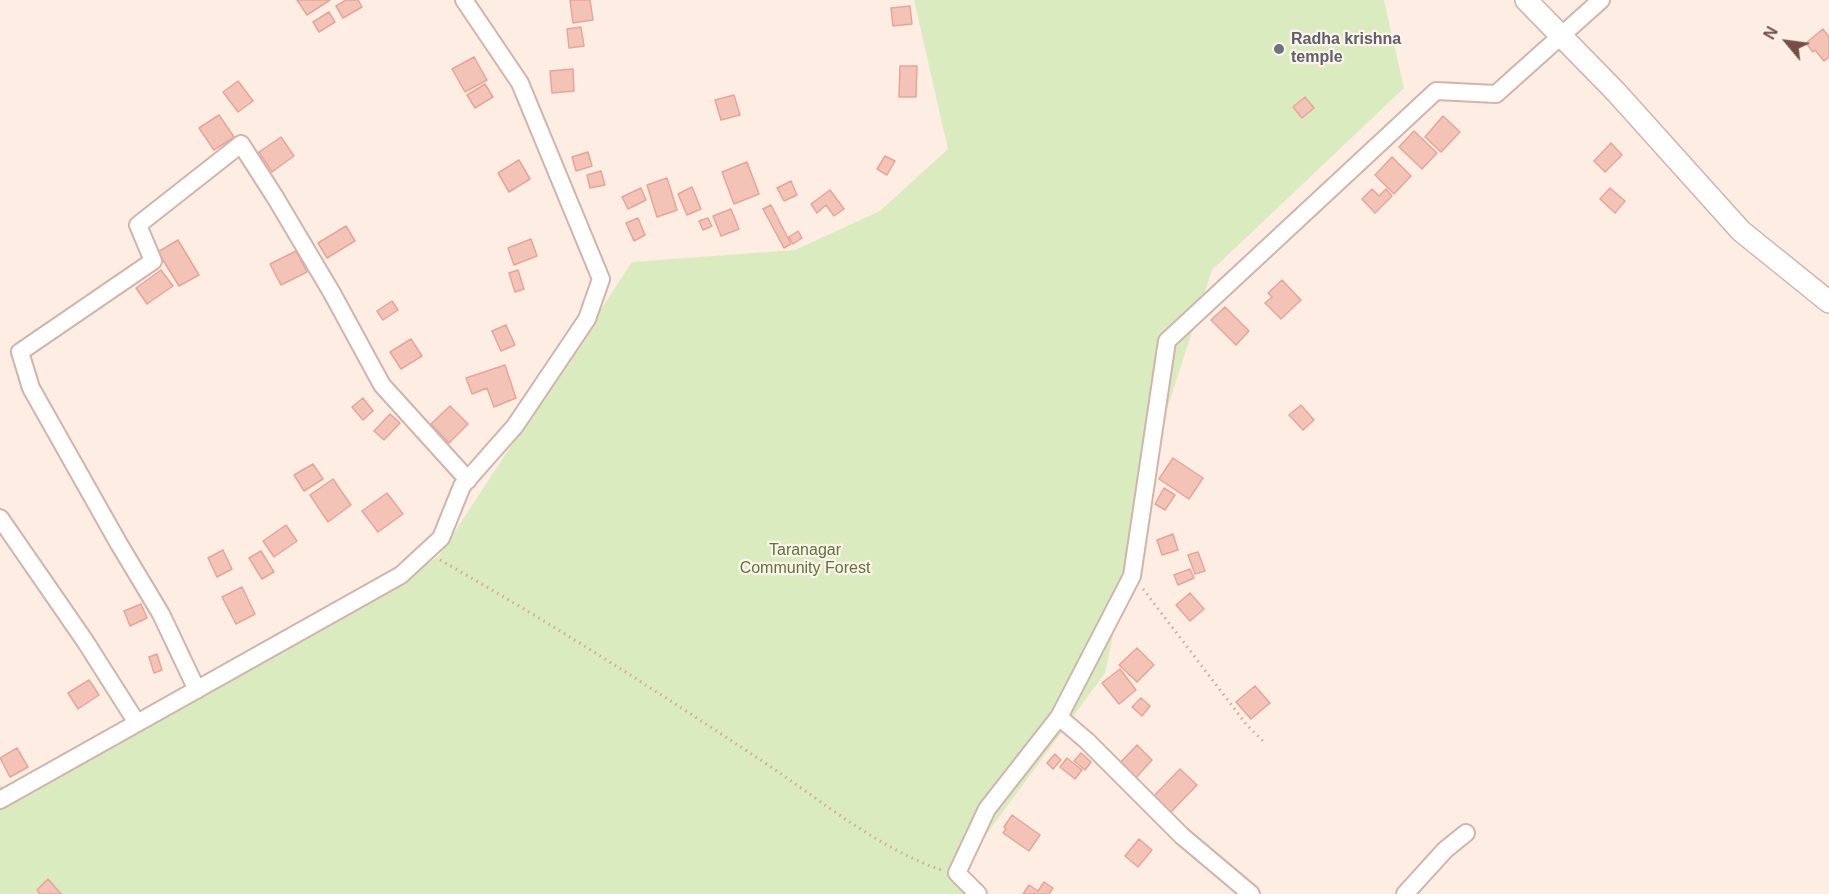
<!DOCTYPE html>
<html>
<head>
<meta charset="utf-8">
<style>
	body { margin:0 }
	#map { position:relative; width:1829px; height:894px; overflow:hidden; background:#fdede2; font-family:Helvetica,sans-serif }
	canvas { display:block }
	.north { position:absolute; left:1757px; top:12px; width:60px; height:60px; -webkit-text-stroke:4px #fff2e9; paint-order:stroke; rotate:299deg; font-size:16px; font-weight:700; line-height:24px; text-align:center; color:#764e47 }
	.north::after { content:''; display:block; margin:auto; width:21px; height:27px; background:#764e47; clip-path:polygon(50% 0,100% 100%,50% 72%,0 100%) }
</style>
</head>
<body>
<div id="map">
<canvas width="1829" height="894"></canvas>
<div class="north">N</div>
</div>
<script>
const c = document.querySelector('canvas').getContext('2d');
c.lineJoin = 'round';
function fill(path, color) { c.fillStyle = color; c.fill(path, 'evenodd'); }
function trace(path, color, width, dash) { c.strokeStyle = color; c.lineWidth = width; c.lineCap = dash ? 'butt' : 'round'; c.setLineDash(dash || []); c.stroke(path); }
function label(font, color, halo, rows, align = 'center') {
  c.font = font + ' Helvetica,sans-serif'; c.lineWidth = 4.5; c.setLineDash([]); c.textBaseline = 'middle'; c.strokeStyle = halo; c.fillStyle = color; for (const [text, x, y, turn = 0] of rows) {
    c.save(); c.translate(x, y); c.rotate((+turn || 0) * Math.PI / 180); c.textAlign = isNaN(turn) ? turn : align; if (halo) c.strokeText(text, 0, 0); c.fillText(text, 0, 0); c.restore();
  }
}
fill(new Path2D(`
	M914,0H1384L1404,88L1212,270L1148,468L1105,673L958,873L973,894H0V784L13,800L438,557L632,262L795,250L880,211L948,149Z`), '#dbebc0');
const building = new Path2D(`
	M297,0H330L307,15Z
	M346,0H358L362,7L343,18L336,6Z
	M570,0H590L593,20L573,23Z
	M910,6L912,24L893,26L891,8Z
	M329,12L335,22L319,32L313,22Z
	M581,27L584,46L569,48L567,29Z
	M1823,29L1829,37V57L1824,61L1815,50L1813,52L1806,43Z
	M474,57L487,80L465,92L452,69Z
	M900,66H917L916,97H899Z
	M573,69L574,91L552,93L550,71Z
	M238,81L253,101L238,112L223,92Z
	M485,84L493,97L475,108L467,95Z
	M734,95L740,115L721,120L715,100Z
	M1305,97L1314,108L1302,118L1293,107Z
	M219,115L234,137L214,150L199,128Z
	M1443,116L1460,132L1441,152L1425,137Z
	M1414,131L1437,153L1422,169L1399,147Z
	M281,137L294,156L272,172L259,152Z
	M1611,143L1622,155L1605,172L1594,161Z
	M588,152L592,166L576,171L572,157Z
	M885,156L895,161L887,175L877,169Z
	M1392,157L1411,176L1394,194L1375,175Z
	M519,160L530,179L509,192L498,173Z
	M747,162L759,194L734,204L722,172Z
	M601,171L605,185L590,188L587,175Z
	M667,178L677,210L657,217L647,185Z
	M791,181L797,195L784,201L777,188Z
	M692,187L701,209L687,215L678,194Z
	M641,188L646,200L628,209L622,197Z
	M1610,188L1625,201L1615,213L1600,199Z
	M1372,189L1379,196L1386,189L1392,196L1375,213L1362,199Z
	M830,190L844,209L834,216L826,205L817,213L811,204Z
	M771,205L791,244L784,248L763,209Z
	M731,209L739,229L721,236L713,216Z
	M638,218L645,235L634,241L626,223Z
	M708,218L712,226L703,230L699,221Z
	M346,226L355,241L327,258L318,243Z
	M798,231L802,238L793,244L789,237Z
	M531,239L537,256L514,265L508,248Z
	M178,240L199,275L179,286L158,252Z
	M296,251L307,272L281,285L270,264Z
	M161,270L173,286L147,304L136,288Z
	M518,270L524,289L515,292L509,273Z
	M1282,280L1301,300L1281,319L1265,303L1272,297L1268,293Z
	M392,301L398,310L383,320L377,311Z
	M1225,307L1249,331L1236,345L1211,320Z
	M506,325L515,345L501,351L492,331Z
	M411,339L422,356L401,369L390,352Z
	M505,365L516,398L494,407L487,388L472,394L466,378Z
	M363,398L373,411L363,420L352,407Z
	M1301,405L1314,420L1303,430L1289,415Z
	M450,406L468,424L449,443L431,424Z
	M390,414L400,423L384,440L374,431Z
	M1173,458L1203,478L1189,499L1159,479Z
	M313,464L323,479L304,491L294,475Z
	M333,479L351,505L328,522L310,495Z
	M1164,488L1175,495L1165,510L1155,504Z
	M387,493L403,514L378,532L362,511Z
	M286,525L297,541L274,557L263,541Z
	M1173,534L1178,550L1162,555L1157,540Z
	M223,550L232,569L217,577L208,558Z
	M261,551L274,572L262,579L249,558Z
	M1198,552L1205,571L1195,574L1188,555Z
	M1190,569L1194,578L1178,585L1174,575Z
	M242,587L255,614L236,624L222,597Z
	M1190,593L1204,609L1190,621L1176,605Z
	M141,604L147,618L130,626L124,611Z
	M1137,648L1154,665L1137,682L1119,665Z
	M157,654L162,670L154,673L149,657Z
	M1120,669L1136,690L1119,704L1102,683Z
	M89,680L99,695L78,709L68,693Z
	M1255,686L1270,703L1251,719L1236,702Z
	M1141,698L1150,706L1142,716L1132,707Z
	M1137,745L1152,760L1133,781L1117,766Z
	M17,748L28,767L10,777L0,758Z
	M1081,753L1091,762L1085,770L1074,761Z
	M1055,754L1061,760L1053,769L1047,763Z
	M1067,758L1082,770L1075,779L1060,767Z
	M1180,769L1197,785L1169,814L1152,798Z
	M1012,815L1040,835L1029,851L1003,833L1006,829L1004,827Z
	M1139,839L1152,850L1138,867L1125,856Z
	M48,879L61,894H40L37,890Z
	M1044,882L1053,888L1049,894H1023L1029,885L1038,891Z`);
fill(building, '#f4c3b8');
trace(building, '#e7a598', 1.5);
const minor = new Path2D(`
	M0,518L85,641L137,723
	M197,690L161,614L119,544L31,388L20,352L153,261L138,225L241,144L275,197L332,293L382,385L468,480
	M1059,717L1087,741L1182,836L1251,894
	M0,800L401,575L441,538L462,486L515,426L587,319L601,279L520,83L464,0
	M978,894L957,873L987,809L1059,717L1132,576L1167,341L1436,91L1496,94L1601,0
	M1405,894L1445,850L1466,833`);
const tertiary = new Path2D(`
	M1526,0L1616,92L1741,231L1829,302`);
trace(minor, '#d1b4ab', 20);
trace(tertiary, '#d1b4ab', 24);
trace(new Path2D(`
	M440,560C548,621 652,688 756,757C816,796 873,846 941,870
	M1143,589L1246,724L1264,742`), '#d8a69c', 3, [1.5, 4.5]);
trace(minor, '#fff', 16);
trace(tertiary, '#fff', 21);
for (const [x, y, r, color] of [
	[1279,49,6,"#6b7280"]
]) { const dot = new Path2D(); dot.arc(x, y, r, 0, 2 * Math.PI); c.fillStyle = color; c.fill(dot); trace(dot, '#fff2e9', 2); }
label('bold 16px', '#5b616d', '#fff2e9', [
	["Radha krishna",1291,40],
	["temple",1291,58]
], 'left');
label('16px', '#5a763c', '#fff2e9', [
	["Taranagar",805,551],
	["Community Forest",805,569]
]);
</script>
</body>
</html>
